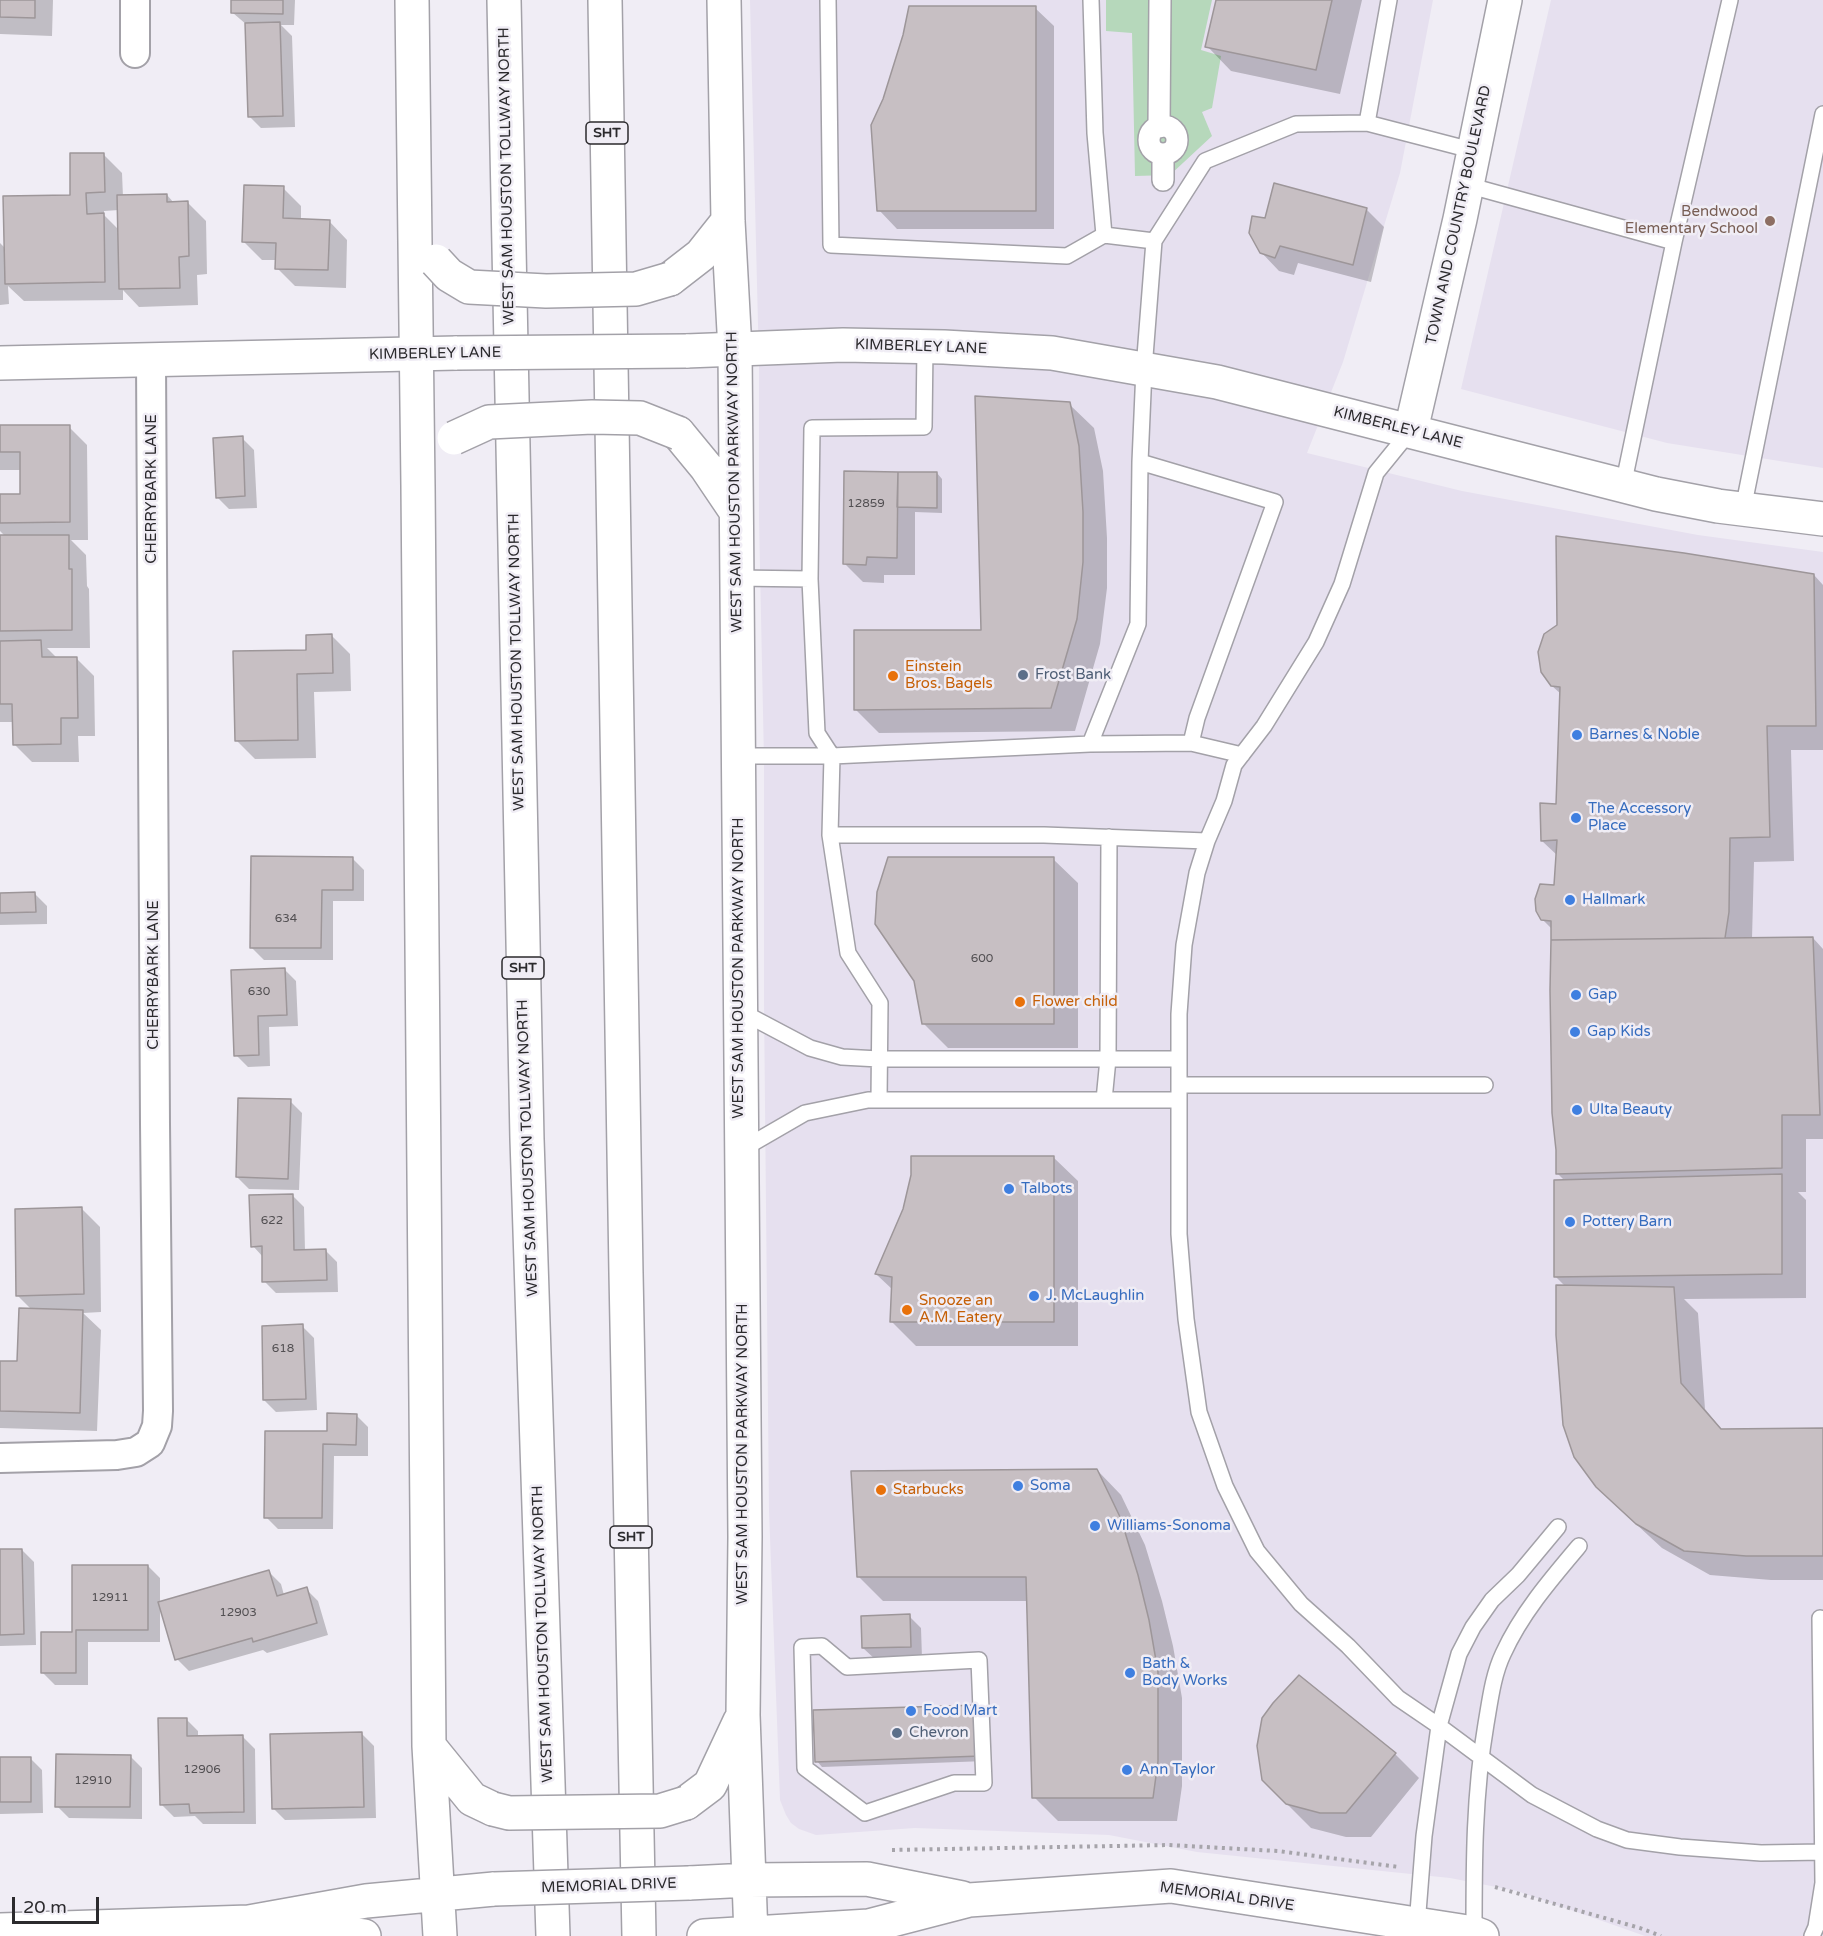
<!DOCTYPE html>
<html>
<head>
<meta charset="utf-8">
<style>
	body { margin:0 }
	#map { position:relative; width:1823px; height:1936px; overflow:hidden; background:#f0edf5; font-family:"Varela Round",sans-serif }
	canvas { display:block }
	.scale { position:absolute; left:12px; top:1897px; width:87px; height:27px; box-sizing:border-box; border:3px solid #2b2a2d; border-top:0; padding-left:8px; font-size:18px; line-height:21px; white-space:nowrap; color:#2b2a2d; -webkit-text-stroke:4px #f0edf5; paint-order:stroke }
</style>
</head>
<body>
<div id="map">
<canvas width="1823" height="1936"></canvas>
<div class="scale">20 m</div>
</div>
<script>
const c = document.querySelector('canvas').getContext('2d');
c.lineJoin = 'round';
function fill(path, color) { c.fillStyle = color; c.fill(path, 'evenodd'); }
function trace(path, color, width, dash) { c.strokeStyle = color; c.lineWidth = width; c.lineCap = dash ? 'butt' : 'round'; c.setLineDash(dash || []); c.stroke(path); }
function label(font, color, halo, rows, align = 'center') {
  c.font = font + ' "Varela Round",sans-serif'; c.lineWidth = 5; c.setLineDash([]); c.textBaseline = 'middle'; c.strokeStyle = halo; c.fillStyle = color; for (const [text, x, y, turn = 0] of rows) {
    c.save(); c.translate(x, y); c.rotate((+turn || 0) * Math.PI / 180); c.textAlign = isNaN(turn) ? turn : align; if (halo) c.strokeText(text, 0, 0); c.fillText(text, 0, 0); c.restore();
  }
}
fill(new Path2D(`
	M750,0H1433L1400,173L1343,362L1307,453L1462,491L1698,535L1823,552V1936H1645L1517,1891L1450,1878L1197,1852L1109,1835L915,1828L816,1835L799,1829L791,1823L786,1815L780,1800L769,1511L764,1003V761L759,519V365Z
	M1551,0H1823V468L1667,443L1461,389Z`), '#e6e0ef');
fill(new Path2D(`
	M1106,0H1212L1201,50L1221,56L1212,108L1202,112L1212,136L1170,175L1135,176L1132,33L1106,31Z`), '#b6d8bb');
fill(new Path2D(`
	M0,0H53L52,36L0,34Z
	M233,0H295L294,25H281L292,36L295,127L261,128L249,116L247,25L233,13Z
	M1217,0H1362L1340,94L1231,71L1207,46Z
	M1035,8L1054,26V229H897L879,210L884,99L905,36Z
	M104,155L122,173L123,197L167,195L174,203H188L206,221L207,274L197,275L198,305L139,307L123,290V300L24,301L8,286L9,304L0,305V243L6,249L72,197ZM119,210V230L104,215V211Z
	M283,188L301,206V220L329,221L347,240L346,288L295,286L277,268V260H262L243,241Z
	M1366,209L1384,227L1371,282L1298,263L1294,275L1279,271L1261,252Z
	M1069,404L1094,428L1103,471L1107,538V588L1100,644L1075,731L879,733L855,709L983,631Z
	M0,427H69L87,445L88,540H71L86,555L87,586L89,589L90,648H47L57,658H76L94,676L95,736H78L79,762H32L14,744V722H0V537H6L0,531V496H22V470H0Z
	M242,438L254,450L257,508L229,509L217,497Z
	M845,473H937L942,479V513L915,512V575H884V583L863,582L845,564Z
	M1814,575L1823,585V750H1791L1794,861L1754,862L1752,939L1813,938L1823,949V1139H1806V1192H1798L1806,1200V1298L1684,1299L1698,1313L1705,1409L1723,1431L1823,1430V1580H1771L1710,1575L1662,1548L1622,1511L1566,1287L1555,1276L1565,1181L1557,1173L1551,990L1552,929L1542,919L1556,886L1558,856L1542,841L1558,806L1561,694L1552,686Z
	M332,636L350,654L351,691L314,692L316,758L255,759L237,741L308,651Z
	M352,858L364,870V901H333V960H264L252,948Z
	M1053,859L1078,883V1048H948L923,1023Z
	M35,894L47,906V924L0,925V895Z
	M284,969L296,981L298,1026L269,1027L270,1066L248,1067L236,1055Z
	M290,1101L302,1113L299,1190L249,1189L237,1177Z
	M1053,1157L1078,1181V1346H916L891,1321L893,1290L876,1274Z
	M292,1195L304,1207L305,1251L325,1250L337,1262L338,1292L276,1293L264,1281L263,1257L253,1246Z
	M82,1209L100,1227L101,1312L83,1313L101,1330L97,1431L0,1428V1362L19,1363L32,1310L17,1295Z
	M302,1326L314,1338L317,1410L276,1412L264,1400Z
	M356,1415L368,1427V1456H334L333,1529H278L266,1517L328,1433Z
	M1097,1470L1121,1495L1145,1545L1162,1601L1173,1646L1182,1698V1786L1177,1821H1058L1034,1797L1028,1601H883L858,1576Z
	M22,1550L34,1562L36,1645L0,1646V1551Z
	M73,1566H148L160,1578V1603L269,1572L281,1584L284,1595L306,1589L318,1601L328,1635L267,1653L263,1650L189,1671L177,1659L160,1604V1642H88V1685H55L43,1673L73,1633Z
	M909,1616L921,1628L922,1658L876,1660L863,1648Z
	M978,1706L986,1761L822,1767L817,1761Z
	M186,1719L198,1731V1737H243L255,1749L256,1824H203L195,1816L174,1817L162,1805Z
	M362,1734L374,1746L376,1818L285,1820L273,1808Z
	M1395,1754L1419,1778L1371,1837H1346L1311,1828L1263,1780Z
	M130,1756L142,1768V1819L69,1818L57,1806Z
	M30,1758L42,1770L43,1813L0,1814V1759Z`), '#0003');
const building = new Path2D(`
	M0,0H35V18L0,17Z
	M231,0H283V14L231,13Z
	M1216,0H1332L1316,70L1205,47Z
	M909,6H1036V211H877L871,125L883,99L903,35Z
	M280,22L283,116L248,117L245,23Z
	M70,153H104L105,192L86,193L87,214L104,213L105,282L5,284L3,196L70,195Z
	M1274,183L1367,208L1353,265L1280,246L1275,258L1260,253L1249,233L1252,216L1265,218Z
	M244,185L284,186L283,218L330,220L328,270L275,269L276,243L242,242Z
	M167,194V202L188,201L189,256L179,257L180,288L119,289L117,195Z
	M975,396L1070,402L1079,446L1083,512V562L1077,619L1051,708L854,710V630H981Z
	M0,425H70V522L0,523V494H20V452H0Z
	M243,436L245,496L216,498L213,438Z
	M844,471L898,472L897,558L867,557L866,565L843,564Z
	M898,472H937V508L897,507Z
	M0,535H69V569H72V630L0,631Z
	M1556,536L1684,553L1814,574L1816,726H1767L1770,837L1730,838L1729,912L1725,938L1551,940V921L1541,920L1536,911L1535,899L1540,884L1554,885L1557,840L1541,841L1540,803L1556,804L1560,687L1551,686L1541,672L1538,652L1544,634L1557,625Z
	M332,634L333,673L297,674L298,740L235,741L233,651L306,650V635Z
	M41,640L42,657H77L78,718H61V744L13,745L12,704H0V641Z
	M251,856L353,857V890H322L321,948H250Z
	M888,857H1054V1024H922L914,981L875,924L877,892Z
	M35,892L36,912L0,913V893Z
	M1813,937L1820,1115H1782V1168L1556,1174V1150L1552,1113L1550,990L1551,940Z
	M285,968L287,1015L258,1016L259,1055L234,1056L231,970Z
	M238,1098L291,1099L288,1179L236,1177Z
	M911,1156H1054V1322H890L892,1277L875,1274L903,1209L911,1175Z
	M1782,1174V1274L1554,1277V1180Z
	M293,1194L294,1250L326,1249L327,1280L262,1282V1246L251,1247L249,1195Z
	M82,1207L84,1294L16,1296L15,1209Z
	M1556,1285L1674,1287L1681,1383L1721,1429L1823,1428V1556H1746L1684,1551L1636,1524L1596,1487L1574,1457L1563,1425L1556,1335Z
	M19,1308L83,1310L80,1413L0,1411V1361H17Z
	M303,1324L306,1399L263,1400L262,1326Z
	M327,1413L357,1414L356,1445L323,1444L322,1518H264L265,1431H327Z
	M1097,1469L1121,1519L1138,1575L1149,1620L1158,1672V1761L1153,1798H1032L1026,1577H857L851,1471Z
	M0,1549H22L24,1634L0,1635Z
	M72,1565H148V1630H76V1673H41V1632H72Z
	M269,1570L277,1596L307,1587L317,1623L253,1642L252,1638L175,1660L158,1602Z
	M910,1614L911,1647L862,1648L861,1616Z
	M1299,1675L1396,1753L1346,1813H1320L1286,1804L1262,1780L1257,1746L1262,1718L1273,1703Z
	M979,1705L981,1756L815,1762L813,1710Z
	M158,1718H187V1736L243,1735L244,1812L190,1813L189,1804L160,1805Z
	M362,1732L364,1807L272,1809L270,1734Z
	M56,1754L131,1755L130,1807H55Z
	M0,1757H31V1802H0Z`);
fill(building, '#c7bfc3');
trace(building, '#9d9699', 1.5);
const service = new Path2D(`
	M828,0L831,245L1067,256L1104,235L1154,241L1144,369L1140,462L1275,502L1197,718L1191,743L1242,755
	M1091,0L1095,133L1104,235
	M1367,123L1389,0
	M1467,185L1674,242
	M1154,241L1205,161L1296,124L1367,123L1475,151
	M1411,430L1376,473L1342,584L1316,642L1264,726L1234,765L1224,801L1207,841L1197,873L1184,945L1179,1014V1234L1186,1319L1199,1412L1225,1486L1257,1551L1301,1604L1348,1646L1398,1698L1439,1726L1532,1795L1597,1829L1627,1840L1680,1847L1761,1853L1823,1852
	M1140,462L1138,624L1090,744L1191,743
	M1623,486L1674,242L1730,0
	M1743,509L1823,114
	M736,578L810,579L812,428L924,427L925,346
	M810,579L817,733L832,756L1090,744
	M737,756H832L830,835H1044L1207,841
	M830,835L848,953L880,1003L879,1100
	M740,1011L810,1048L842,1057L879,1059H1179
	M1179,1085H1485
	M1104,1100L1108,1059L1109,837
	M741,1150L805,1113L868,1100H1179
	M822,1646L847,1667L979,1660L984,1783H954L865,1813L805,1768L802,1647Z
	M1417,1925L1424,1836L1439,1726L1459,1654L1473,1627L1492,1600L1518,1575L1558,1527
	M1474,1933C1474,1863 1474,1794 1486,1724C1490,1701 1493,1675 1503,1654C1521,1614 1551,1579 1579,1546
	M1812,1936L1816,1927L1823,1883L1820,1618`);
const pedestrian = new Path2D(`
	M1149 140a14 14 0 1 1 28 0a14 14 0 1 1-28 0Z
	M1159,127L1160,0
	M1163,154V180`);
const minor = new Path2D(`
	M135,53V0
	M0,1458L117,1455L136,1452L150,1443L157,1426L158,1411L155,1124L151,359`);
const tertiary = new Path2D(`
	M686,351L843,345L944,347L1052,353L1217,382L1656,494L1718,506L1823,519
	M0,363L457,353
	M1411,430L1460,219L1505,0`);
const secondary = new Path2D(`
	M412,0L418,486L429,1746L440,1936
	M724,0L728,221L735,350L745,1537L743,1715L751,1936
	M670,279L701,255L728,221
	M678,433L706,467L735,510
	M429,1746L472,1799L493,1809
	M686,1803L710,1785L740,1721
	M689,1883L749,1880L867,1879L962,1898
	M278,1926L364,1936
	M0,1930L249,1922L366,1901L494,1889
	M704,1936L869,1926L969,1900L1171,1886L1474,1933L1482,1936`);
const motorway = new Path2D(`
	M504,0L527,1139L553,1936
	M605,0L626,1273L639,1936`);
trace(service, '#a3a1a8', 18);
trace(pedestrian, '#a3a1a8', 24);
trace(minor, '#a3a1a8', 32);
trace(tertiary, '#a3a1a8', 36);
trace(secondary, '#a3a1a8', 36);
trace(motorway, '#a3a1a8', 36);
trace(new Path2D(`
	M892,1850L1169,1845L1278,1851L1399,1867
	M1495,1887L1640,1928L1661,1936`), '#a6a4aa', 4, [3, 4.5]);
trace(service, '#fff', 15);
trace(pedestrian, '#fff', 21);
trace(minor, '#fff', 28);
trace(tertiary, '#fff', 33);
trace(secondary, '#fff', 33);
trace(motorway, '#fff', 33);
const tertiaryBridge = new Path2D(`
	M457,353L686,351`);
const secondaryBridge = new Path2D(`
	M436,261L449,275L469,287L546,291L636,289L670,279
	M454,438L489,422L592,417L640,418L678,433
	M493,1809L509,1813L660,1811L686,1803
	M494,1889L689,1883`);
trace(tertiaryBridge, '#a3a1a8', 36, []);
trace(secondaryBridge, '#a3a1a8', 36, []);
trace(tertiaryBridge, '#fff', 33);
trace(secondaryBridge, '#fff', 33);
for (const [x, y, r, color] of [
	[1770,221,6,"#8d6e63"],
	[1023,675,6,"#5c6f8a"],
	[893,676,6,"#e8710a"],
	[1577,735,6,"#3f7fe0"],
	[1576,818,6,"#3f7fe0"],
	[1570,900,6,"#3f7fe0"],
	[1576,995,6,"#3f7fe0"],
	[1020,1002,6,"#e8710a"],
	[1575,1032,6,"#3f7fe0"],
	[1577,1110,6,"#3f7fe0"],
	[1009,1189,6,"#3f7fe0"],
	[1570,1222,6,"#3f7fe0"],
	[1034,1296,6,"#3f7fe0"],
	[907,1310,6,"#e8710a"],
	[1018,1486,6,"#3f7fe0"],
	[881,1490,6,"#e8710a"],
	[1095,1526,6,"#3f7fe0"],
	[1130,1673,6,"#3f7fe0"],
	[911,1711,6,"#3f7fe0"],
	[897,1733,6,"#5c6f8a"],
	[1127,1770,6,"#3f7fe0"]
]) { const dot = new Path2D(); dot.arc(x, y, r, 0, 2 * Math.PI); c.fillStyle = color; c.fill(dot); trace(dot, '#f0edf5', 2); }
label('12px', '#524f52', null, [
	["12859",866,504],
	["634",286,919],
	["600",982,959],
	["630",259,992],
	["622",272,1221],
	["618",283,1349],
	["12911",110,1598],
	["12903",238,1613],
	["12906",202,1770],
	["12910",93,1781]
]);
for (const [x, y, w] of [
	[607,133,42],
	[523,968,42],
	[631,1537,42]
]) { const box = new Path2D(); box.roundRect(x - w / 2, y - 11, w, 22, 4.5); c.fillStyle = '#f0edf5'; c.fill(box); trace(box, '#2b2a2d', 1.5); }
label('bold 14px', '#2b2a2d', null, [
	["SHT",607,133],
	["SHT",523,968],
	["SHT",631,1537]
]);
label('15px', '#2b2a2d', '#f0edf5', [
	["WEST SAM HOUSTON TOLLWAY NORTH",507,176,-91],
	["TOWN AND COUNTRY BOULEVARD",1459,215,-78],
	["KIMBERLEY LANE",921,347,2],
	["KIMBERLEY LANE",435,354,-1],
	["KIMBERLEY LANE",1398,428,14],
	["WEST SAM HOUSTON PARKWAY NORTH",735,482,-91],
	["CHERRYBARK LANE",152,489,-90],
	["WEST SAM HOUSTON TOLLWAY NORTH",517,662,-91],
	["WEST SAM HOUSTON PARKWAY NORTH",739,968,-90],
	["CHERRYBARK LANE",154,975,-90],
	["WEST SAM HOUSTON TOLLWAY NORTH",528,1148,-92],
	["WEST SAM HOUSTON PARKWAY NORTH",743,1454,-90],
	["WEST SAM HOUSTON TOLLWAY NORTH",543,1634,-92],
	["MEMORIAL DRIVE",609,1886,-2],
	["MEMORIAL DRIVE",1227,1897,8]
]);
label('15px', '#785e54', '#f0edf5', [
	["Bendwood",1758,212],
	["Elementary School",1758,229]
], 'right');
label('15px', '#c56008', '#f0edf5', [
	["Einstein",905,667],
	["Bros. Bagels",905,684],
	["Flower child",1032,1002],
	["Snooze an",919,1301],
	["A.M. Eatery",919,1318],
	["Starbucks",893,1490]
], 'left');
label('15px', '#4e5e75', '#f0edf5', [
	["Frost Bank",1035,675],
	["Chevron",909,1733]
], 'left');
label('15px', '#366cbe', '#f0edf5', [
	["Barnes & Noble",1589,735],
	["The Accessory",1588,809],
	["Place",1588,826],
	["Hallmark",1582,900],
	["Gap",1588,995],
	["Gap Kids",1587,1032],
	["Ulta Beauty",1589,1110],
	["Talbots",1021,1189],
	["Pottery Barn",1582,1222],
	["J. McLaughlin",1046,1296],
	["Soma",1030,1486],
	["Williams-Sonoma",1107,1526],
	["Bath &",1142,1664],
	["Body Works",1142,1681],
	["Food Mart",923,1711],
	["Ann Taylor",1139,1770]
], 'left');
</script>
</body>
</html>
